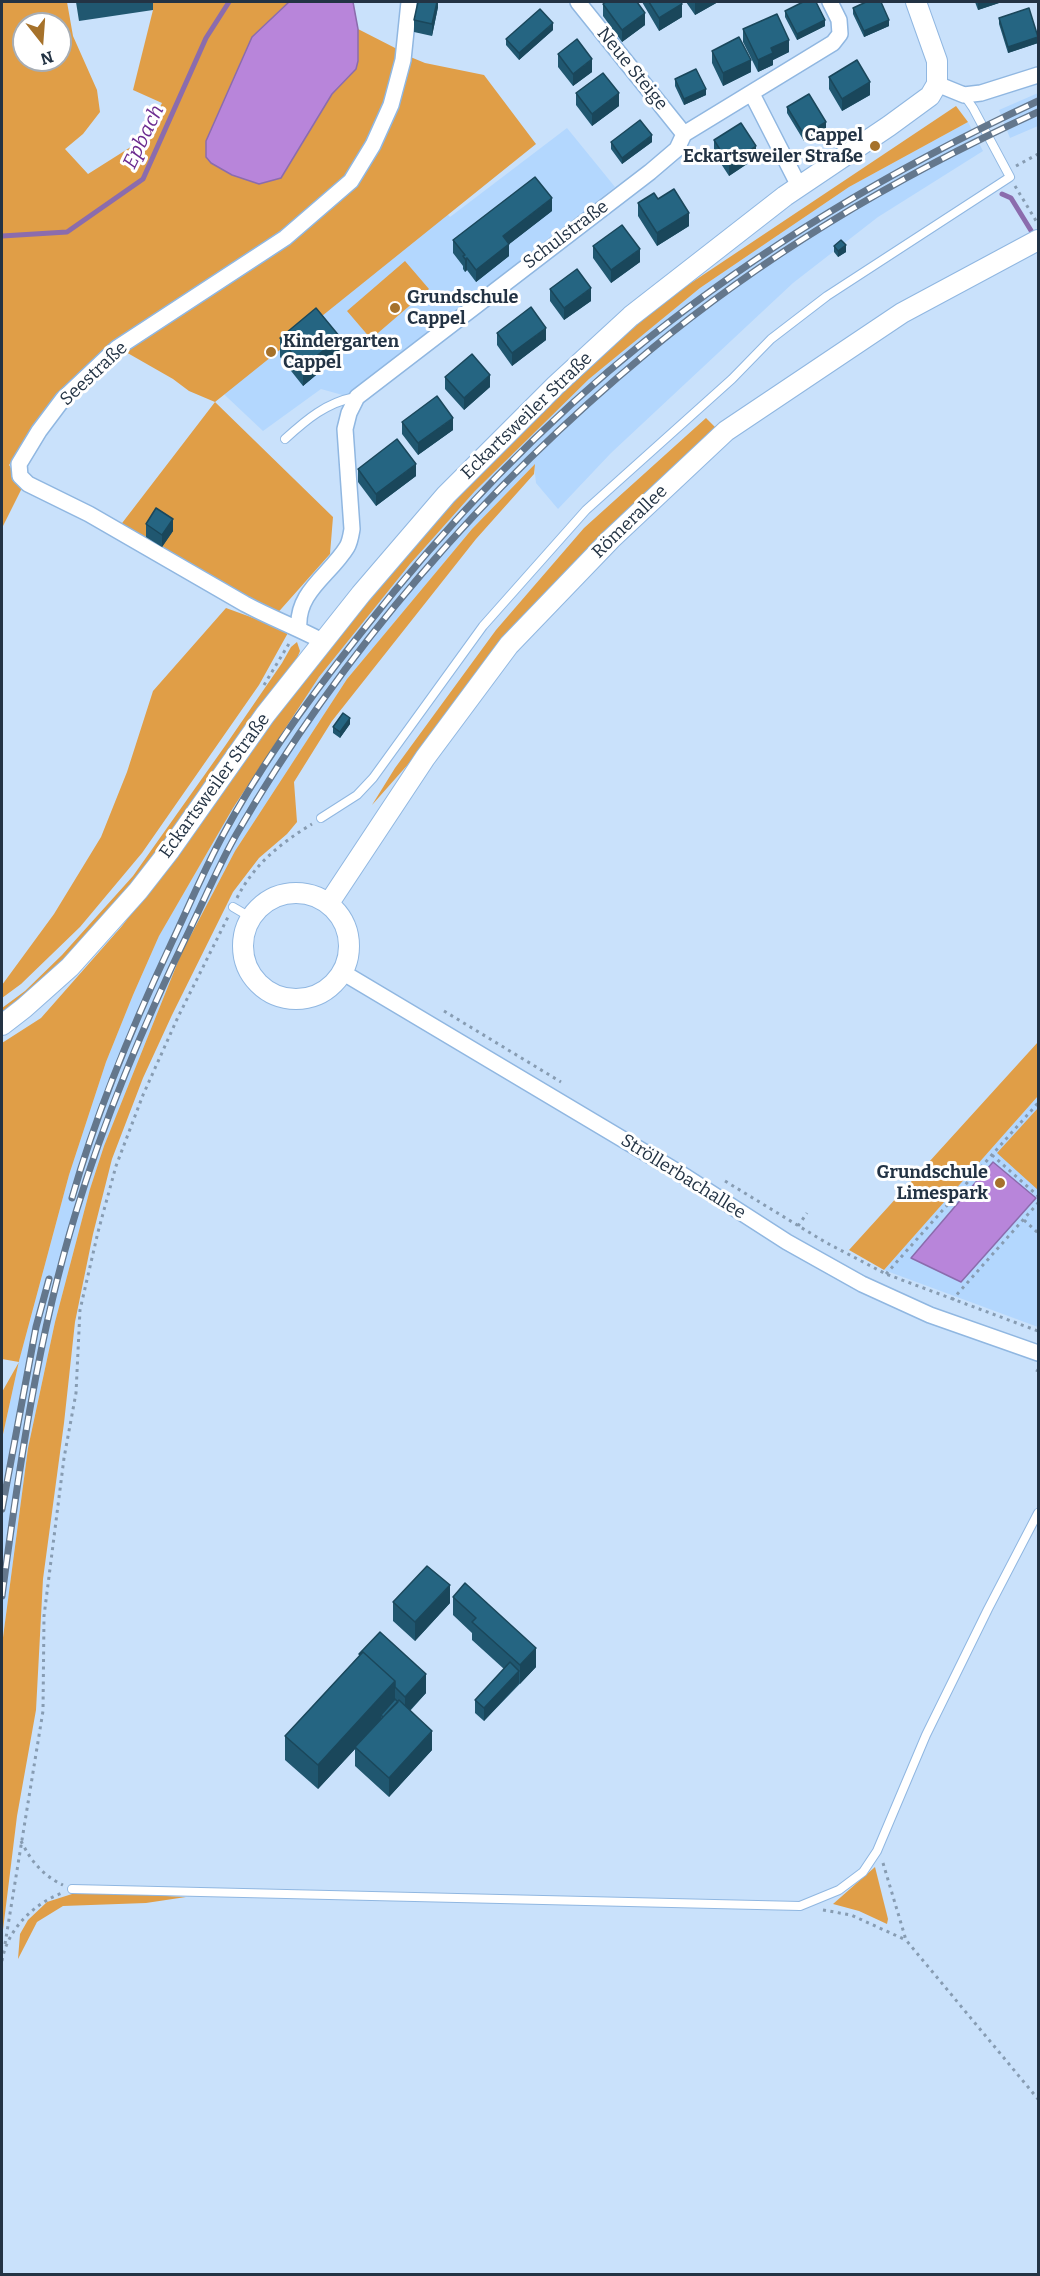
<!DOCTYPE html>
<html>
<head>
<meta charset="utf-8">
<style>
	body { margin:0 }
	#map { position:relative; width:1040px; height:2276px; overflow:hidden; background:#c9e1fb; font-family:Bitter,serif }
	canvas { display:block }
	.frame { position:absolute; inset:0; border:3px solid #233344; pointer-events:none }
	.north { position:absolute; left:12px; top:12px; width:60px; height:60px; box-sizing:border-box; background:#fff; border:2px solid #a7adb4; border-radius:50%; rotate:163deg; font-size:16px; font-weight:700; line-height:24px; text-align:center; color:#233344 }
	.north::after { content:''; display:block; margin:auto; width:21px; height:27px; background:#a6722b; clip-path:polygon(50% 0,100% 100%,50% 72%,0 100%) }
</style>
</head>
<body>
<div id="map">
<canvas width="1040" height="2276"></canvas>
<div class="frame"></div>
<div class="north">N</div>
</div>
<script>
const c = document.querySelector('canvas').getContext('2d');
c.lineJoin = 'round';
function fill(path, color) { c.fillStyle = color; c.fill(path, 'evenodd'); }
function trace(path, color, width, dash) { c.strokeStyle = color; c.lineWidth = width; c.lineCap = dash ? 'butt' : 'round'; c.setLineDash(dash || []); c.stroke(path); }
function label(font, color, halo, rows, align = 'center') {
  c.font = font + ' Bitter,serif'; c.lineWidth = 6; c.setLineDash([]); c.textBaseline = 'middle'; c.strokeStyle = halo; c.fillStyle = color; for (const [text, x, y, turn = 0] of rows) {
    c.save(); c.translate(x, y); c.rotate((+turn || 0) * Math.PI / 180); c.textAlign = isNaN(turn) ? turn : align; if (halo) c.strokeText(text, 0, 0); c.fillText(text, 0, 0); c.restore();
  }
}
fill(new Path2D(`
	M1038,93V126L1010,138L999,110Z
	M968,122L983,151L878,217L793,283L611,453L558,509L536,483L534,465L472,529L347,679L235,851L181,954L104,1146L90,1189L55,1322L28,1448L2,1645V1439L19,1361L69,1175L106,1062L133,995L159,936L233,808L319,677L410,564L475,491L589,379L700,288L849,187Z
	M567,128L615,187L346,396L321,389L263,431L158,332L396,152L450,217Z
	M1038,1096V1327L884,1270Z`), '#b3d7fe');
fill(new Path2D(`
	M2,2H67L73,36L97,90L100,112L83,134L65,149L88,174L145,138L162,103L133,90L153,10L151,2H289L252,37L281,178L332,94L356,69L358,29L401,51L388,103L347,179L324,201L48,408L9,465L23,486L2,528ZM24,24H60V60H24Z
	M408,56L425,63L484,75L536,144L215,402L333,517L330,554L274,617L116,531L215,402L189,391L173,379L124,351L353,183Z
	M956,106L968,122L849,187L700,288L589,379L475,491L410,564L319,677L233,808L159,936L133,995L106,1062L69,1175L19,1361L2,1439V1392L19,1362L2,1359V1043L41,1018L122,926L176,854L303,676L379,586L472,482L579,376L664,301Z
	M405,261L429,289L371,339L347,311Z
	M706,418L718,430L434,735L372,805L395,768L496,630L584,528Z
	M535,464L534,474L476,539L332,721L294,782L297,822L287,834L259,858L233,892L172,1015L143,1078L112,1159L93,1234L75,1322L64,1423L43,1579L36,1710L17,1816L2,1938V1645L28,1448L55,1322L90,1189L104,1146L181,954L235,851L347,679L472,529Z
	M226,608L289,631L259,685L142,853L80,927L21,984L2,998V985L54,914L101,837L127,772L153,691Z
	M297,642L300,651L293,668L154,864L71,956L2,1016V1008L25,991L62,955L133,876L225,746L282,663L291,647Z
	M1038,1042V1096L884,1270L849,1250Z
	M1038,1108V1190L997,1153Z
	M875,1867L888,1919L887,1924L859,1911L833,1904Z
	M109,1893L186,1897L146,1903L63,1906L37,1922L18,1959L20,1934L28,1920L47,1902L72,1894Z`), '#e09e47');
const water = new Path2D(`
	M289,2H353L358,29V61L356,69L332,94L281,178L259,184L232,175L211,163L206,157V141L252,37Z
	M993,1162L1036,1198L961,1282L911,1258Z`);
fill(water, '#b885da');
trace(water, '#8b6cad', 1.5);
trace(new Path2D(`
	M1002,194L1011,198L1035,237
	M2,236L67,232L143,179L206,38L229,2`), '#8b6cad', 5);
const service = new Path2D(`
	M285,439C307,419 326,403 355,397
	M321,818L357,795L373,778L483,626L586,510L732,379L771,339L827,296L1010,177L973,108L964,95
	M233,907L250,917
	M72,1889L800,1906L839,1890L863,1872L877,1851L926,1735L988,1609L1038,1513`);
const minor = new Path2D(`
	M578,2L684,134
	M937,84L964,95L981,93L1038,75
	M752,94L799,186
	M684,134L833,43L840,34L839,20L830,2
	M299,628C296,592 330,575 347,547C350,542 351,535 352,529L345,429L349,413L357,397L650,172L677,149L684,134
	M324,642C298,628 271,618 245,604L89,514L28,484L20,476L19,464L39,431L63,399L117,348L285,238L351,181L373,145L391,105L403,60L409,2
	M342,972L686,1177L787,1242L862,1284L930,1315L1038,1353`);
const tertiary = new Path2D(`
	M243 946a53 53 0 1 1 106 0a53 53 0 1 1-106 0Z
	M329,903L425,758L509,645L611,539L726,431L902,313L1038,240
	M2,1025L24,1008L70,967L138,891L170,850L265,715L361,594L446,495L556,385L631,316L785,196L889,126L930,96L937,84V61L916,2`);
trace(service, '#90b7e1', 10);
trace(minor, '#90b7e1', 18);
trace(tertiary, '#90b7e1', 22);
trace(new Path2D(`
	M1016,166L1038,154
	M1015,186L1038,224
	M264,685L290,642
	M237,898C254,864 281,843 312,824
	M444,1011L561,1082
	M992,1155L1038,1196
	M725,1181L825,1242L886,1274L1038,1331
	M1024,1220L1038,1233
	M798,1226L807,1213
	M886,1274L1038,1103
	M952,1300L1038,1203
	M1036,1370L1038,1371
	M21,1841C31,1861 42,1875 63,1885
	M883,1863L906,1940L1038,2099
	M823,1910L851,1915L906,1940
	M5,1944L43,1711L44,1616L64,1458L76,1393L80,1310L98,1232L116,1166L143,1095L178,1017L228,917
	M2,1961C7,1930 33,1904 62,1893`), '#879cb2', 3, [3, 4.5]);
trace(service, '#fff', 8);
trace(minor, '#fff', 15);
trace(tertiary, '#fff', 20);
const rail = new Path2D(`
	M72,1198C97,1110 132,1027 171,944C188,908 204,870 223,835C261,764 310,697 360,634C444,527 538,427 645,341C765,245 898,166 1038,101
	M2,1509L36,1327L49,1279
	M2,1596C19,1467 38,1336 76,1212C106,1114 145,1021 190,929C205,898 219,865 236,835C342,651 486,486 649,351C766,254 900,175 1038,112`);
trace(rail, '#64778c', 7);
trace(rail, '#fff', 4.5, [14]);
fill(new Path2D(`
	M76,2H153V10L79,21Z
	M438,2V7L432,36L414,32V20Z
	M642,2H681L682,17L659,31Z
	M686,2H718L695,15Z
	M975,2H1002L978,10Z
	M603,4L645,25L622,42L603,16Z
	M853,8L889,26L864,37L853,14Z
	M785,11L825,26L797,40L785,17Z
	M999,18L1038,43L1008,53L999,24Z
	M743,29L789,52L773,60V65L758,72L743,42Z
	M553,30L519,60L506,45V39Z
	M712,51L751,72L723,86L712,63Z
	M558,54L592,72L573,86L558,67Z
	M829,77L870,95L842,111L829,89Z
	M675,79L706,95L684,105L675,86Z
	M576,93L619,106L592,126L576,105Z
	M787,107L826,128L804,141L787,113Z
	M714,140L756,158L729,176L714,153Z
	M611,142H652L622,164L611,149Z
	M658,199L689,226L657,246L638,216V203Z
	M552,211L509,244V256L476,282L467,270L465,272L463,269V266L453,253V240Z
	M593,246L640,262L611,283L593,258Z
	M834,246L846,252L838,257L834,252Z
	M550,289L591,301L564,320L550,301Z
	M497,333L546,340L512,366L497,345Z
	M280,338L340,355L303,386L280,357Z
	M445,377L490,387L464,410L445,389Z
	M402,422L453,430L418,455L402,434Z
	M358,469L416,476L376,506L358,482Z
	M146,524L173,531L162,547L146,537Z
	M350,724L340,738L333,733V727Z
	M453,1597L536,1667L484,1721L475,1713V1700L504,1669L472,1640V1633L453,1615Z
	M393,1602L450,1603L415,1641L393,1621Z
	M359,1654L426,1693L410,1711L432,1750L389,1797L355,1766V1749L318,1789L285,1760V1736L359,1656Z`), '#205770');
fill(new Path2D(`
	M437,2H438V7L432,36V24Z
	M697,2H718L695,15V3Z
	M978,2H1002L978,10Z
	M682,4V17L659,31V18Z
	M645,13V25L622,42V30Z
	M825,20V26L797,40V34Z
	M889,20V26L864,37V31Z
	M553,23V30L519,60V53Z
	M1038,37V43L1008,53V47Z
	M789,40V52L773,60V65L758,72V60L771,48Z
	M592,59V72L573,86V74Z
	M751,60V72L723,86V73Z
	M870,82V95L842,111V99Z
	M706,89V95L684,105V99Z
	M619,93V106L592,126V114Z
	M826,122V128L804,141V135Z
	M652,135V142L622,164V158Z
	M756,146V158L729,176V164Z
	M552,198V211L503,249V236Z
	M689,213V226L657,246V233Z
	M509,244V256L476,282V270Z
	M846,245V252L838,257V251Z
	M640,249V262L611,283V270Z
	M467,258V270L465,272V259Z
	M591,288V301L564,320V308Z
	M546,328V340L512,366V353Z
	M340,337V355L303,386V367Z
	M490,375V387L464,410V398Z
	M453,418V430L418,455V443Z
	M416,464V476L376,506V494Z
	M173,519V531L162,547V535Z
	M350,718V724L340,738V732Z
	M450,1585V1603L415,1641V1622Z
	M536,1648V1667L520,1684V1665Z
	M519,1671V1683L484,1721V1708Z
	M426,1674V1693L405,1715V1697Z
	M395,1681V1706L381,1715V1721L318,1789V1765Z
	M432,1731V1750L389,1797V1778Z`), '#1a475b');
const building = new Path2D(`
	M418,2H437L432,24L414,20Z
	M606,2H637L645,13L622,30L603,4Z
	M649,2H681L682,4L659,18Z
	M803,2H816L825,20L797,34L785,11Z
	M866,2H881L889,20L864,31L853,8Z
	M1029,8L1038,37L1008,47L999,18Z
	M540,9L553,23L519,53L506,39Z
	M777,14L789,40L771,48L773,53L758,60L743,29Z
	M739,37L751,60L723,73L712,51Z
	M577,39L592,59L573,74L558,54Z
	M857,60L870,82L842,99L829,77Z
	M696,69L706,89L684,99L675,79Z
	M603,73L619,93L592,114L576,93Z
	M809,94L826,122L804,135L787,107Z
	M640,120L652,135L622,158L611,142Z
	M741,123L756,146L729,164L714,140Z
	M535,177L552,198L503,236L509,244L476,270L467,258L465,259L463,256L465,255L453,240Z
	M674,189L689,213L657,233L638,203L654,193L658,199Z
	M622,225L640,249L611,270L593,246Z
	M841,240L846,245L838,251L834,246Z
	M577,269L591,288L564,308L550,289Z
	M531,307L546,328L512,353L497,333Z
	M316,308L340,337L303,367L280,338Z
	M472,354L490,375L464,398L445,377Z
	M437,396L453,418L418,443L402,422Z
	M397,439L416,464L376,494L358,469Z
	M156,508L173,519L162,535L146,524Z
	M343,713L350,718L340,732L333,727Z
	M427,1566L450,1585L415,1622L393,1602Z
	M465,1583L536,1648L520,1665L472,1622L476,1618L453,1597Z
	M380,1632L426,1674L405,1697L395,1687V1681L363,1652L360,1655L359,1654Z
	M363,1652L395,1681L318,1765L285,1736Z
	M510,1662L519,1671L484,1708L475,1700Z
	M395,1699L398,1702L383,1717L381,1715Z
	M399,1700L432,1731L389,1778L355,1747Z`);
fill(building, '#256582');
trace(building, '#1a475b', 1.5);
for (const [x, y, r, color] of [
	[875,146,6,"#a6722b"],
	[395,308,6,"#a6722b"],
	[271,352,6,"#a6722b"],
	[1000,1183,6,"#a6722b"]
]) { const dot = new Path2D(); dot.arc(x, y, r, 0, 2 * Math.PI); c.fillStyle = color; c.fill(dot); trace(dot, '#fff', 2); }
label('18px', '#233344', '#fff', [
	["Neue Steige",632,69,51],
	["Schulstraße",566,235,-37],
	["Seestraße",94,374,-43],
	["Eckartsweiler Straße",527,416,-44],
	["Römerallee",630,522,-44],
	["Eckartsweiler Straße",215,786,-54],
	["Ströllerbachallee",683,1177,32]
]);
label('bold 18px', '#233344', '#fff', [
	["Cappel",863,136],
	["Eckartsweiler Straße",863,157],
	["Grundschule",407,298,"left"],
	["Cappel",407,319,"left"],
	["Kindergarten",283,342,"left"],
	["Cappel",283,363,"left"],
	["Grundschule",988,1173],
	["Limespark",988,1194]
], 'right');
label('italic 20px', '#6c2c90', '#fff', [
	["Epbach",144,137,-64]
]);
</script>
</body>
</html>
